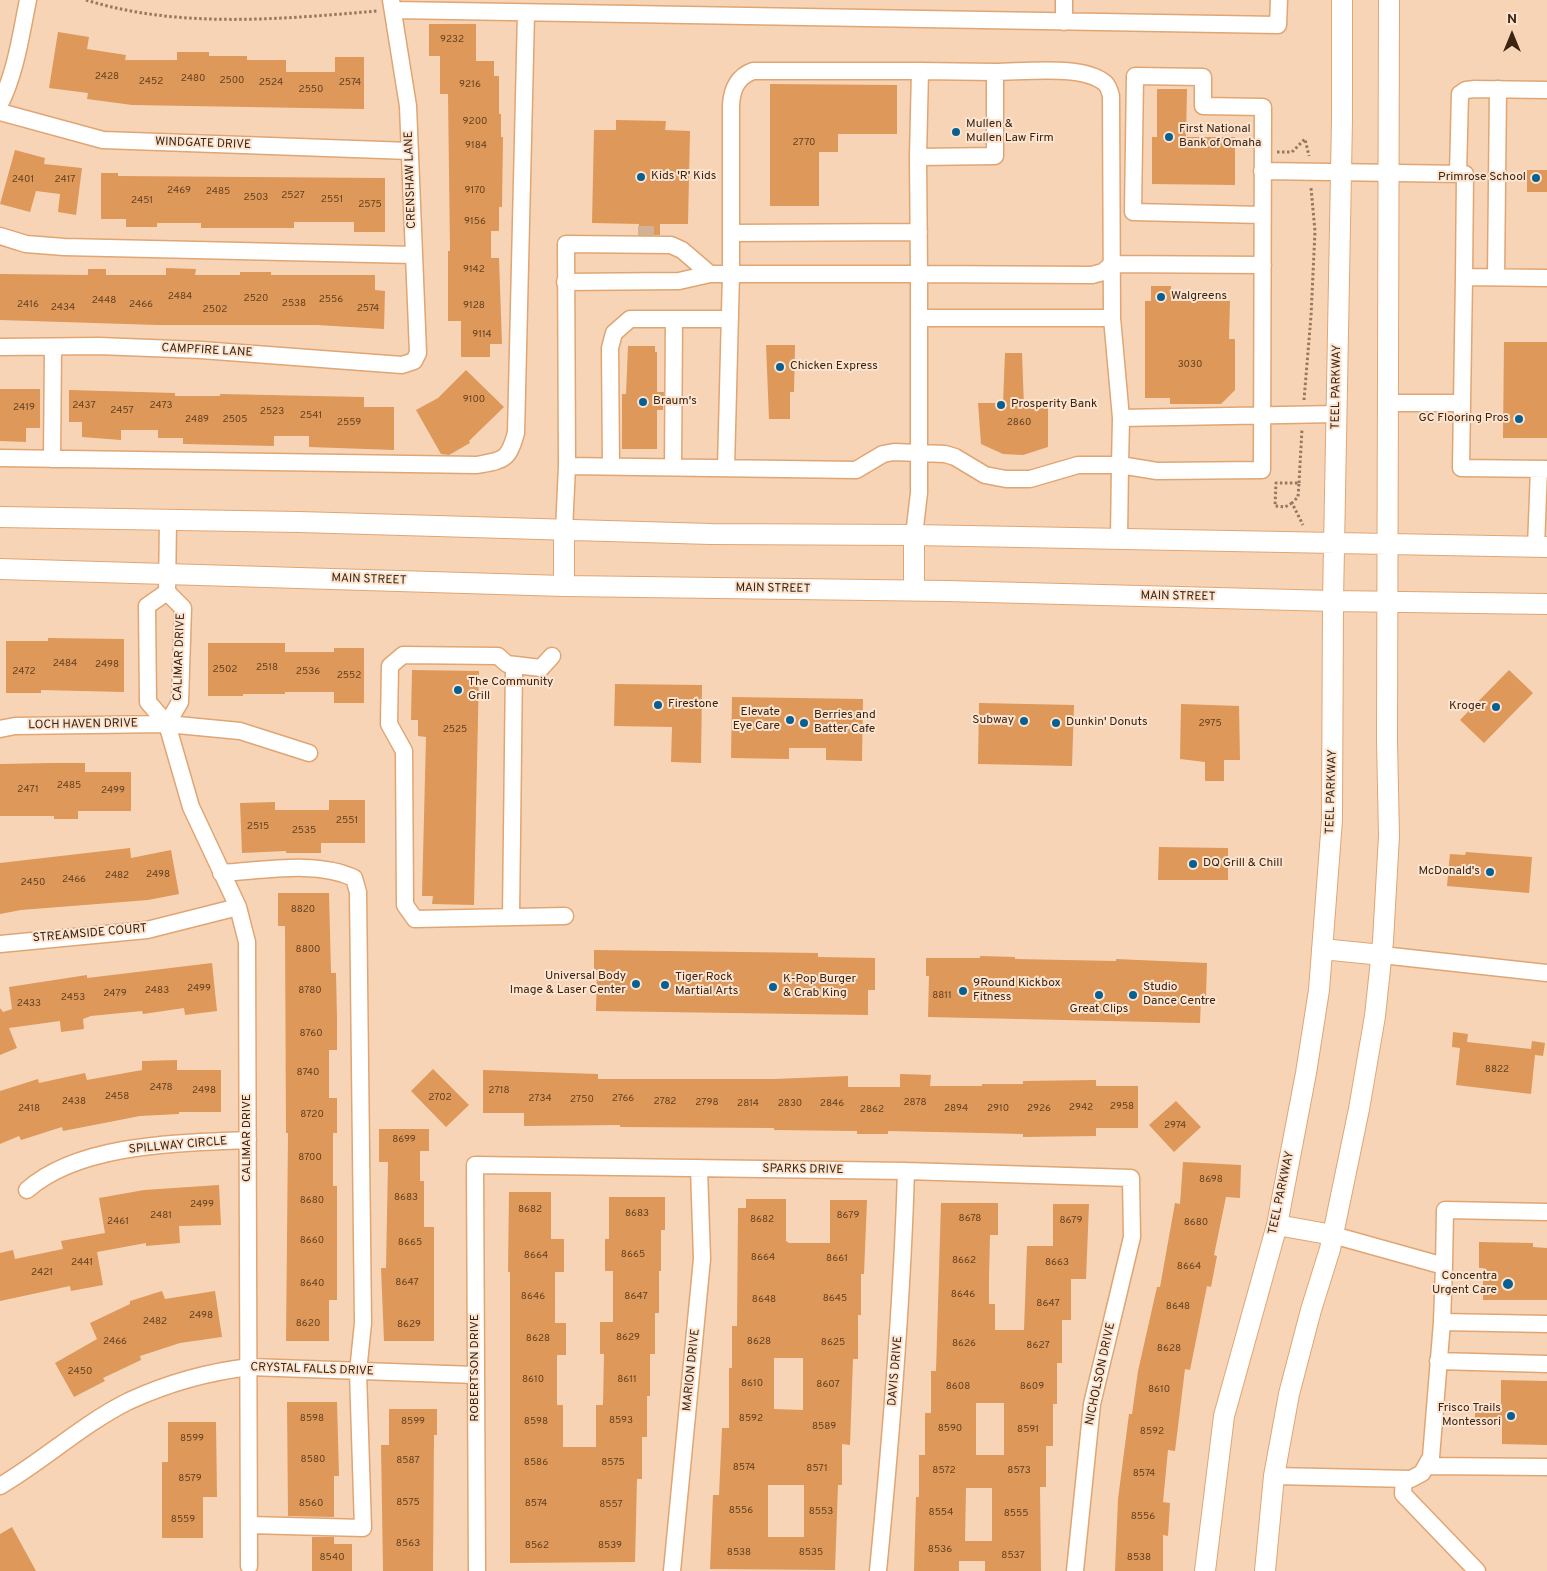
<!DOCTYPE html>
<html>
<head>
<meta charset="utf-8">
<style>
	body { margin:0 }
	#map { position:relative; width:1547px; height:1571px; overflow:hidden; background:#f8d4b6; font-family:Overpass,sans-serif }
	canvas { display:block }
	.north { position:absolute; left:1487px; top:10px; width:50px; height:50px; -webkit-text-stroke:4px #fce4d0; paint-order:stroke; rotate:0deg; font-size:14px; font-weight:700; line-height:20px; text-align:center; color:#3b2510 }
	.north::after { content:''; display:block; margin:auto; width:18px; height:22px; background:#3b2510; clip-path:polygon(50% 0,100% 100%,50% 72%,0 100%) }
</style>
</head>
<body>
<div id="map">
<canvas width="1547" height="1571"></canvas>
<div class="north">N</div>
</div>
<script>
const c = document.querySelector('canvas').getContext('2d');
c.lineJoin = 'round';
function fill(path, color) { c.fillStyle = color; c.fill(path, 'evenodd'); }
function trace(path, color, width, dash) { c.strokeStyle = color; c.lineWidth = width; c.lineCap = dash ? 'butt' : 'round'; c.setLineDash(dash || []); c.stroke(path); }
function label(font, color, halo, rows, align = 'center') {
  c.font = font + ' Overpass,sans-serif'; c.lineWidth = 4; c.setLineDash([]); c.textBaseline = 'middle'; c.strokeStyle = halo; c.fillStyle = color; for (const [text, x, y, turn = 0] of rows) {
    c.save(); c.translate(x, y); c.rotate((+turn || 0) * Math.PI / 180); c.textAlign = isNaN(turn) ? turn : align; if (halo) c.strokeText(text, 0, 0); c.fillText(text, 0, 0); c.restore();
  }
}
fill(new Path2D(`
	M429,24H476V61H494V76H499V114H501V137H503L502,207H499V231H491V258H499L502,344H490V357H461V321H448V251H450L448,94H440V56H429Z
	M58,32L89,37L87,49L126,55L125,60H177V52H209V56H247V60H286V72H335V57H364V109L132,105L87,99L88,93L49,88Z
	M770,84L897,85V134H838V152H819V206H770Z
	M1157,89H1187L1186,137H1235V185L1152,184V137H1157Z
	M616,120L666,121L665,130L690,131L688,224H660V235H638L639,224L592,223L594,130H616Z
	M15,150L45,158L44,164L82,168L76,215L58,212L60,194L36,191L30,212L0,204Z
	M1527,170H1547V192H1527Z
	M101,173H118V176L385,178V232H354V222H294V228H201V223H157V227H126V219H101Z
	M166,268L196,269L195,275H240V272H271V275H375V290L385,291L384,329L317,325H157L0,320V274L88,275V269H106V275H166Z
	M1151,286H1171V301H1230L1229,339H1235V390L1221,404H1170V398H1145V301H1151Z
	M1504,342H1547V438H1503Z
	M766,345H795L794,392H790V419H769Z
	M628,346H655V352H657V392H664L663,410H657V449H622V394H626Z
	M1005,353H1022L1024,407H1048V447L1023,455L1003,454L981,444L978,403H1003Z
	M466,370L504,407L469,441L470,443L449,455L441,454L416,410L438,398Z
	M0,389H40V428H26V442L0,441Z
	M69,390L175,393V396H220V394L364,397V407H394V450L309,447V436H274V446L183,444V438H158V430H121V440L82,437V422H69Z
	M48,638L124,639V692L41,690V693H6V641H48Z
	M208,643H285V652H334V648H364V703H334V692H285V694H243V696H208Z
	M412,670L479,671L474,905L432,904L433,896H422L426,737L418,736V720H411Z
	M1509,670L1533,693L1484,743L1460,720Z
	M615,684L702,685L701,763L671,762L672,727L614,726Z
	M732,697L863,699L862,761L826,760V748H789V759L731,758Z
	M979,703L1074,705L1072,766L978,764Z
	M1181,704L1239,706L1240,760H1224V781H1205V762L1180,759Z
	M53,763H85V772H131V811H78V819H54V816H0V764Z
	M329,800H365V843H321V853H286V851L242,853L240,803L275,802V810H329Z
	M1159,847L1228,848V880H1158Z
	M130,848L131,858L171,850L179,894L148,900L21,910L0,914V863Z
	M1466,852L1532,857L1529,893L1447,886L1450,854L1465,855Z
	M278,893H329L331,973H336L337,1018V1050H329V1098H337V1133H333V1186H337V1300H329V1341H286L288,1133H286L285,926H278Z
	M594,950L818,953V957L875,958V990H868V1015L596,1011L597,970H594Z
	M980,956L1015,957V959L1116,961V959L1207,963L1206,998L1201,997L1200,1023L928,1017L929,976H926V958H980Z
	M212,963L217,1011L185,1015L184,1008L143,1014L142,1011L91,1016L83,1019L84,1029L61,1032L60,1021L9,1028L17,1048L0,1055V1008L3,1012L12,1009L9,987L87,975V978Z
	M1453,1032L1468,1034L1467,1042L1531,1049L1532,1041L1545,1043L1543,1056L1535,1055L1531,1094L1456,1085L1460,1048L1452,1047Z
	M177,1060V1070H221V1112H179V1114L140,1116L63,1131L62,1127L21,1140L19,1136L0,1144V1091L38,1079L39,1083L85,1073L87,1080L142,1070V1061Z
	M433,1069L469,1105L446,1127L411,1091Z
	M483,1070L598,1074V1079H774L848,1076V1087H900V1074L931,1075L930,1086H982V1084H1023V1081L1096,1080V1086H1138V1128H1096V1136L1023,1137V1134L982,1133L888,1131V1134H857V1131L774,1130V1128L620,1127V1125L524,1126V1113H483Z
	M1176,1101L1201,1127L1174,1152L1149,1125Z
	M379,1129H429V1151H420V1181H424V1227H434V1341H384L381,1268H386L388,1162H379Z
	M1183,1162L1241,1165L1240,1198L1226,1197L1214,1255L1217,1256L1211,1287L1207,1286L1190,1370L1185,1369L1175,1451L1168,1450L1163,1502L1170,1503L1168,1536L1163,1535V1571H1115L1118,1499L1129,1414H1132L1138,1371L1157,1287H1160L1175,1203L1180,1204Z
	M219,1185L221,1225L179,1226L180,1243L146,1246V1243L97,1252L103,1285L71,1291L70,1286L0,1301V1253L13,1250L15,1259L63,1249L61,1241L105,1233L99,1198L144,1190Z
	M509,1192H551V1239H564V1272H555V1323H566V1355H557V1405H563V1447H596V1405H603L604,1354H600V1322H613V1271H605V1239H609V1197H665V1230H661V1271H659V1313H655V1354H650V1396H647V1437H642V1479H637L635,1562L510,1563V1272H508Z
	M746,1199H786V1241L789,1243H830V1200H867L864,1274H861V1315H858V1359H853L850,1445L842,1444V1485H838L835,1570L710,1569L713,1495H719L722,1428H729V1368H732V1326H737L738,1208H746ZM774,1358H803V1410L774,1409ZM768,1485H804V1537H768Z
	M941,1203H998V1235H990L989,1277V1304H995V1330H1024L1027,1246H1053V1204H1089L1086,1279H1071V1320H1062V1363H1057V1404H1053V1446H1046V1487H1040L1041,1571H985V1561H959V1571H914L916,1497H919V1455H925V1413H931V1371H936ZM976,1403H1004V1455H976ZM966,1488H992V1541H965Z
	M1479,1242L1533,1243V1247L1547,1248V1300H1483V1268H1479Z
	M162,1291L165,1299L215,1291L222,1337L180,1343L140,1356L141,1360L103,1378L105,1381L74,1397L55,1363L97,1339L90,1323L130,1304V1301Z
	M1501,1380L1547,1381V1445L1502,1444V1426L1475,1425V1407H1501Z
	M287,1402H337L339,1476H334V1517L288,1516Z
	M389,1409H437V1435H434L433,1571H383L381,1445H389Z
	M168,1422H216L217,1497H203V1538H162V1462H168Z
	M12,1527L36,1571H0V1534Z
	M312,1537H334V1544H352V1571H312Z`), '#dd985a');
trace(new Path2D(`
	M638,234H660`), '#d2b195', 16, [16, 8]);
const minor = new Path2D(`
	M393,10L1278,25L1279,0
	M1064,22V0
	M0,104C16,72 21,34 28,0
	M0,112L103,140L410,151
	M918,157L920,71L995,72
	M1262,171L1465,174L1464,277
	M1458,174L1460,94L1466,90L1475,89L1547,90
	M731,233L919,232
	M0,236L26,244L64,247L414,255
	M1496,277L1498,89
	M1547,278L1464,277L1461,468L1547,469
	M565,282L679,281L710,274H731L726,468
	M920,318H1112L1111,96C1110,92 1108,86 1105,83C1083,64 1023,72 995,72V156L918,157L919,274L1092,275L1103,272L1112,264L1263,265
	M1112,318L1121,418L1120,465L1157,471L1262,470L1263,107L1203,106V77L1135,76L1133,212L1262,215
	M0,347L99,346L201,350L402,365L414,361L418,353L408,106L391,0
	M1387,403H1462
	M1121,418L1337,414
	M0,458L477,465C504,460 508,461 516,433L526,13
	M52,459L53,347
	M567,466L856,470L883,454L894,452L945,454L955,457L985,475L1006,479H1030L1078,465H1120L1119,539
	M611,466L610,348L614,333L630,319H730
	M673,467L674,319
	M564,531L567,466L566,244L671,245L682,250L710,274
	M914,535L919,493V274H731V105C732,89 737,77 753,71H920
	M1536,547L1539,469
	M167,592L147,606L148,702L167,724L191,807L238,907L247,942L249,1566
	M552,656L541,668L507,664L498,656L403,655L390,666L389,724L404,751L405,905L415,919L565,916
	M167,724L180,702L183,608L167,592L168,520
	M0,729L15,726L167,724L240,731L309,753
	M221,873C261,871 317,860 354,878L358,892L363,1323L358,1372L363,1528L249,1525
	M511,917L514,665
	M0,944L147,930L238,907
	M1382,955L1547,973
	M27,1190C80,1143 181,1143 248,1140
	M1333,1235L1444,1266L1445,1210L1547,1212
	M1444,1266L1442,1322L1547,1324
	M1438,1361L1547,1364
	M1427,1466L1547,1467
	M1274,1476L1411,1479L1422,1473L1431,1457L1442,1322
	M1404,1479L1403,1494L1477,1571
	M0,1486C43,1461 84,1423 129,1401C168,1383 207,1372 250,1367L475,1375
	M477,1571L475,1165L906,1171L1131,1178L1132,1237L1092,1404L1075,1571
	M672,1571L702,1259L699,1168
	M878,1571C891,1438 902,1305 906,1171`);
const major = new Path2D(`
	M0,517L299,522L711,534L914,535L1547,547
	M0,569L564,586L947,591L1333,601L1547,604
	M564,586V531
	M914,591V535
	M1322,949L1382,955
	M1277,1225L1333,1235
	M1205,1571L1224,1416L1277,1225L1306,1073L1319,990L1332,820L1333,601L1342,119V0
	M1265,1571L1274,1476L1289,1394L1311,1310L1330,1249L1359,1109L1375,1016L1383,941L1389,836L1387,740L1389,0`);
trace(minor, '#dfa674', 19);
trace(major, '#dfa674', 22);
trace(new Path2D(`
	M86,0C179,29 282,19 377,11
	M1277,152H1292L1305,139L1309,156
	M1304,400L1311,316L1315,231L1311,188
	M1299,483L1302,429
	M1292,503L1285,507L1275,506L1276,483H1299L1298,497L1292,503L1303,525`), '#95785f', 3, [2.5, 2.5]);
trace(minor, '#fff', 16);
trace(major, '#fff', 20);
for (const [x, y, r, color] of [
	[956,132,5,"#066091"],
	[1169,137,5,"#066091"],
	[641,177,5,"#066091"],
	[1536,178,5,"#066091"],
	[1161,297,5,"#066091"],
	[780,367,5,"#066091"],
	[643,402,5,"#066091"],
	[1001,405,5,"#066091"],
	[1519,419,5,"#066091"],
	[458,690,5,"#066091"],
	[658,705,5,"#066091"],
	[1496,707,5,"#066091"],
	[790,720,5,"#066091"],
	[1024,721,5,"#066091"],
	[804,723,5,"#066091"],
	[1056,723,5,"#066091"],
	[1193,864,5,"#066091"],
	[1490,872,5,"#066091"],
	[636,984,5,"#066091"],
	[665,985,5,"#066091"],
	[773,987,5,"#066091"],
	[963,991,5,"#066091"],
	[1099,995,5,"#066091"],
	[1133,995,5,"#066091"],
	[1508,1284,6,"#066091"],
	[1511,1416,5,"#066091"]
]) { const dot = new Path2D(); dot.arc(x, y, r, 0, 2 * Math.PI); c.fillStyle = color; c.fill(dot); trace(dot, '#fce4d0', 2); }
label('10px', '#644222', null, [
	["9232",452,40],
	["2428",107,77],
	["2480",193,79],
	["2500",232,81],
	["2452",151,82],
	["2524",271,83],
	["2574",350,83],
	["9216",470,85],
	["2550",311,90],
	["9200",475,122],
	["2770",804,143],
	["9184",476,146],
	["2401",23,180],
	["2417",65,180],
	["2469",179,191],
	["9170",475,191],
	["2485",218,192],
	["2527",293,196],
	["2503",256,198],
	["2551",332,200],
	["2451",142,201],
	["2575",370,205],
	["9156",475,222],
	["9142",474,270],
	["2484",180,297],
	["2520",256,299],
	["2556",331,300],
	["2448",104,301],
	["2538",294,304],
	["2416",28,305],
	["2466",141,305],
	["9128",474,306],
	["2434",63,308],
	["2574",368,309],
	["2502",215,310],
	["9114",482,335],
	["3030",1190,365],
	["9100",474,400],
	["2437",84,406],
	["2473",161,406],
	["2419",24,408],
	["2457",122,411],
	["2523",272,412],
	["2541",311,416],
	["2489",197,420],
	["2505",235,420],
	["2559",349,423],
	["2860",1019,423],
	["2484",65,664],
	["2498",107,665],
	["2518",267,668],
	["2502",225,670],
	["2472",24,672],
	["2536",308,672],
	["2552",349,676],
	["2975",1210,724],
	["2525",455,730],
	["2485",69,786],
	["2471",28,790],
	["2499",113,791],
	["2551",347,821],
	["2515",258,827],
	["2535",304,831],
	["2498",158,875],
	["2482",117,876],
	["2466",74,880],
	["2450",33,883],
	["8820",303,910],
	["8800",308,950],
	["2499",199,989],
	["2483",157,991],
	["8780",310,991],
	["2479",115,994],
	["8811",942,996],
	["2453",73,998],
	["2433",29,1004],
	["8760",311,1034],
	["8822",1497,1070],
	["8740",308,1073],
	["2478",161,1088],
	["2498",204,1091],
	["2718",499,1091],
	["2458",117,1097],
	["2702",440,1098],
	["2734",540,1099],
	["2766",623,1099],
	["2750",582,1100],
	["2438",74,1102],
	["2782",665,1102],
	["2798",707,1103],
	["2878",915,1103],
	["2814",748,1104],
	["2830",790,1104],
	["2846",832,1104],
	["2958",1122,1107],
	["2942",1081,1108],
	["2418",29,1109],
	["2894",956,1109],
	["2910",998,1109],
	["2926",1039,1109],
	["2862",872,1110],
	["8720",312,1115],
	["2974",1175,1126],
	["8699",404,1140],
	["8700",310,1158],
	["8698",1211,1180],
	["8683",406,1198],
	["8680",312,1201],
	["2499",202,1205],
	["8682",530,1210],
	["8683",637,1214],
	["2481",161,1216],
	["8679",848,1216],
	["8678",970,1219],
	["8682",762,1220],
	["8679",1071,1221],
	["2461",118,1222],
	["8680",1196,1223],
	["8660",312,1241],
	["8665",410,1243],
	["8665",633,1255],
	["8664",536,1256],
	["8664",763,1258],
	["8661",837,1259],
	["8662",964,1261],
	["2441",82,1263],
	["8663",1057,1263],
	["8664",1189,1267],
	["2421",42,1273],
	["8647",407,1283],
	["8640",312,1284],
	["8646",963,1295],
	["8646",533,1297],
	["8647",636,1297],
	["8645",835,1299],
	["8648",764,1300],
	["8647",1048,1304],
	["8648",1178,1307],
	["2498",201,1316],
	["2482",155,1322],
	["8620",308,1324],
	["8629",409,1325],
	["8629",628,1338],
	["8628",538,1339],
	["2466",115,1342],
	["8628",759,1342],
	["8625",833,1343],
	["8626",964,1344],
	["8627",1038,1346],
	["8628",1169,1349],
	["2450",80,1372],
	["8610",533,1380],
	["8611",627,1380],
	["8610",752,1384],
	["8607",828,1385],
	["8608",958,1387],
	["8609",1032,1387],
	["8610",1159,1390],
	["8598",312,1419],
	["8592",751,1419],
	["8593",621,1421],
	["8599",413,1422],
	["8598",536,1422],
	["8589",824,1427],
	["8590",950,1429],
	["8591",1028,1430],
	["8592",1152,1432],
	["8599",192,1439],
	["8580",313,1460],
	["8587",408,1461],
	["8586",536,1463],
	["8575",613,1463],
	["8574",744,1468],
	["8571",817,1469],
	["8572",944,1471],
	["8573",1019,1471],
	["8574",1144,1474],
	["8579",190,1479],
	["8575",408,1503],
	["8560",311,1504],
	["8574",536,1504],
	["8557",611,1505],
	["8556",741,1511],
	["8553",821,1512],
	["8554",941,1513],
	["8555",1016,1514],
	["8556",1143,1517],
	["8559",183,1520],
	["8563",408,1544],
	["8562",537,1546],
	["8539",610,1546],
	["8536",940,1550],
	["8538",739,1553],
	["8535",811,1553],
	["8537",1013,1556],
	["8540",332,1558],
	["8538",1139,1558]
]);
label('12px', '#3b2510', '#fce4d0', [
	["Mullen &",966,125],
	["Mullen Law Firm",966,139],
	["First National",1179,130],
	["Bank of Omaha",1179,144],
	["Kids 'R' Kids",651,177],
	["Primrose School",1526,178,"right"],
	["Walgreens",1171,297],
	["Chicken Express",790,367],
	["Braum's",653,402],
	["Prosperity Bank",1011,405],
	["GC Flooring Pros",1509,419,"right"],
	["The Community",468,683],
	["Grill",468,697],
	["Firestone",668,705],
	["Kroger",1486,707,"right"],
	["Elevate",780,713,"right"],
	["Eye Care",780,727,"right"],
	["Berries and",814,716],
	["Batter Cafe",814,730],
	["Subway",1014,721,"right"],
	["Dunkin' Donuts",1066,723],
	["DQ Grill & Chill",1203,864],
	["McDonald's",1480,872,"right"],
	["Universal Body",626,977,"right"],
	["Image & Laser Center",626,991,"right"],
	["Tiger Rock",675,978],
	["Martial Arts",675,992],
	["K-Pop Burger",783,980],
	["& Crab King",783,994],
	["9Round Kickbox",973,984],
	["Fitness",973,998],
	["Studio",1143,988],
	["Dance Centre",1143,1002],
	["Great Clips",1099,1010,"center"],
	["Concentra",1497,1277,"right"],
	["Urgent Care",1497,1291,"right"],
	["Frisco Trails",1501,1409,"right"],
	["Montessori",1501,1423,"right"]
], 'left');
label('12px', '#3b2510', '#fce4d0', [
	["WINDGATE DRIVE",203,144,2],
	["CRENSHAW LANE",411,180,-92],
	["CAMPFIRE LANE",207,351,3],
	["TEEL PARKWAY",1337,387,-89],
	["MAIN STREET",369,580,2],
	["MAIN STREET",773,589,1],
	["MAIN STREET",1178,597,1],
	["CALIMAR DRIVE",180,657,-88],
	["LOCH HAVEN DRIVE",83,725,-1],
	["TEEL PARKWAY",1332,792,-88],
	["STREAMSIDE COURT",90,934,-5],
	["CALIMAR DRIVE",248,1138,-90],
	["SPILLWAY CIRCLE",178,1146,-5],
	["SPARKS DRIVE",803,1170,1],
	["TEEL PARKWAY",1282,1193,-78],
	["ROBERTSON DRIVE",476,1368,-90],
	["CRYSTAL FALLS DRIVE",312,1370,2],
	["MARION DRIVE",692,1370,-84],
	["DAVIS DRIVE",896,1371,-85],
	["NICHOLSON DRIVE",1101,1374,-78]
]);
</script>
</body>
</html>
